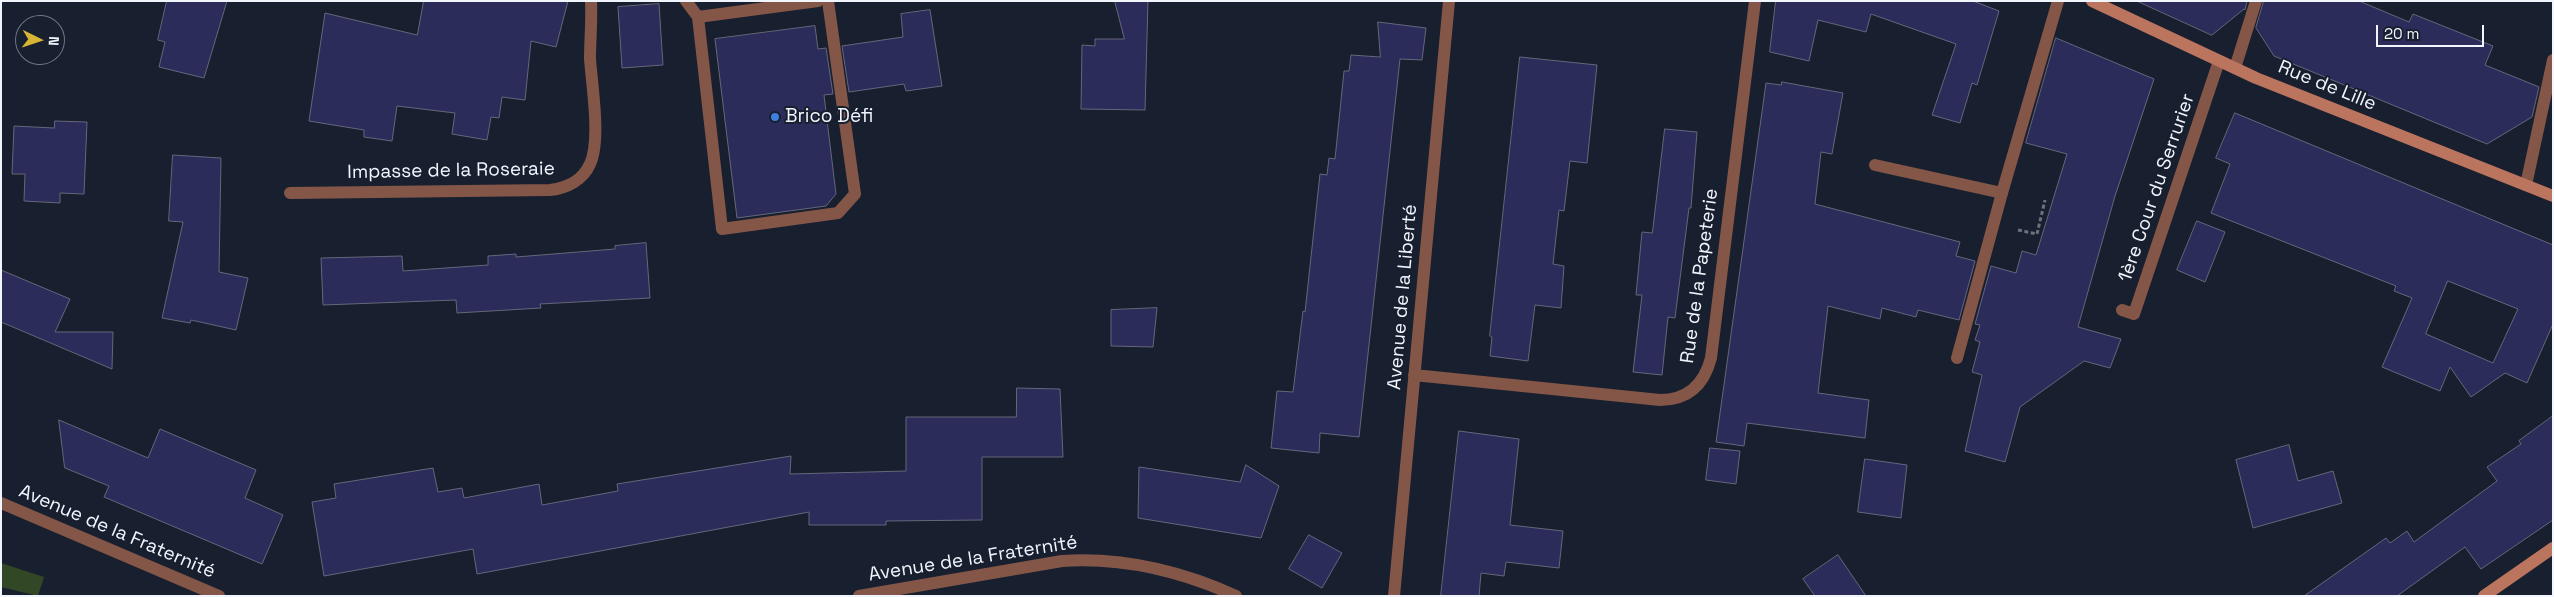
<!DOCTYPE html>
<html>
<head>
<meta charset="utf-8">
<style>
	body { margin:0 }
	#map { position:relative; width:2554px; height:597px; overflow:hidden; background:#181f2e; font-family:"Space Grotesk",sans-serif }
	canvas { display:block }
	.frame { position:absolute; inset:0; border:2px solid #f1f5fe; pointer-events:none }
	.north { position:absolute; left:15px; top:15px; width:50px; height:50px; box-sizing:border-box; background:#181f2e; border:1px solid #6f7581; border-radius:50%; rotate:94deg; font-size:14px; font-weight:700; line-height:20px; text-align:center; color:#f1f5fe }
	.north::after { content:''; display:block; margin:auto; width:18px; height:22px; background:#d6b534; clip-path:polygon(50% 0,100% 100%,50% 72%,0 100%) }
	.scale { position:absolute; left:2376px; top:25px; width:108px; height:22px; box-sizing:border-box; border:2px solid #f1f5fe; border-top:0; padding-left:6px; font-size:15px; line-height:18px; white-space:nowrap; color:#f1f5fe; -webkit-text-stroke:4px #181f2e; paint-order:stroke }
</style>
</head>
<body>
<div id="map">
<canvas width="2554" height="597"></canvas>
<div class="frame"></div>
<div class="north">N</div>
<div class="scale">20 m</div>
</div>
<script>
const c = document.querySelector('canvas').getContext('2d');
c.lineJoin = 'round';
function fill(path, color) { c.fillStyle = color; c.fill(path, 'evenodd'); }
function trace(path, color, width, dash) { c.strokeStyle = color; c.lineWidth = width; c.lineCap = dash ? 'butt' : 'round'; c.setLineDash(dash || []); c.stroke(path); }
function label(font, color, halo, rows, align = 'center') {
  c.font = font + ' "Space Grotesk",sans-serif'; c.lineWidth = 4; c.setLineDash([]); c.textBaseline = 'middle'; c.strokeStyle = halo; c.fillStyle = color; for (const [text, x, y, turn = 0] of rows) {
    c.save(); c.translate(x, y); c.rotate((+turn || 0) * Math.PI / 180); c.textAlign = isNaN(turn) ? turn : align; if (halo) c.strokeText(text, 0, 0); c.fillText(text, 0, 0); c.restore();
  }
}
fill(new Path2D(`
	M1,563L44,577L38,596L1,587Z`), '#324725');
const building = new Path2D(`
	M167,1H227L204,78L159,67L165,42L158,40Z
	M424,1H568L556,47L531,41L525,100L502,97L499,118L491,117L487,140L452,134L455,113L397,106L392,141L364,137V130L309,121L325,13L417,35Z
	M1115,1H1148L1145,110L1081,109L1082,45L1095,46V39H1124Z
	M1776,1H1973L1999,11L1977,85L1972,83L1960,123L1932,115L1956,44L1871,14L1866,32L1818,20L1809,61L1770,52Z
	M2137,1H2247L2245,10L2244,9L2212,35Z
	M2264,1H2359L2409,22L2413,14L2493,46L2485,65L2539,87L2532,117L2487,144L2274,56L2256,28Z
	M659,4L663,65L622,68L618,7Z
	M930,10L942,86L906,91L904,84L849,92L842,46L903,37L901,14Z
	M1378,22L1426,28L1422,60L1400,59L1359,437L1320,433L1319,453L1271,448L1277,391L1293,392L1303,311L1305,312L1320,174L1327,175L1329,158L1335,159L1344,71H1349L1351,55L1380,57Z
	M815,26L818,49L826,48L833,94L824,95L836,194L826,206L737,218L715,39Z
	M2056,38L2154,79L2115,196L2078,327L2121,339L2110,368L2084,361L2020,407L2005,462L1965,451L1982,375L1972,372L1980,342L1975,340L1980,325L1975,324L1991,266L2016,273L2022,251L2036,255L2067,154L2026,143Z
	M1520,57L1597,65L1587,163L1570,161L1564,211L1559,210L1553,264L1564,266L1561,308L1535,305L1528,361L1490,356L1492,337L1490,336Z
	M1782,82L1843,93L1832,154L1821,152L1815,204L1960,242L1956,256L1975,261L1959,320L1918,310L1916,317L1882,308L1880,319L1828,306L1818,393L1869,400L1865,438L1747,423L1744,446L1716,442L1766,83L1781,85Z
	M2235,113L2553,245V324L2527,383L2505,373L2471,397L2450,367L2440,391L2382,367L2412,298L2394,291L2396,286L2211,213L2230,164L2216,158ZM2448,281L2518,309L2493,363L2426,334Z
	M55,121L87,122L84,194L60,193V203L24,201L25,174H12L14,126L54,128Z
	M1665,129L1697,132L1691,208H1689L1675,318L1668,317L1662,375L1633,372L1642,295H1636L1642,232L1652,233Z
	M173,155L221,158L219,272L248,278L236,330L191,320L190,323L162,318L183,222L169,221Z
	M2197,221L2225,232L2205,282L2177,270Z
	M646,243L650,298L540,304L541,308L457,313L456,300L323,305L321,258L402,256L403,271L488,265V256L516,254V257L615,249V246Z
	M1,270L70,299L55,332H113L112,369L1,322Z
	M1157,308L1153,347L1111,346V310Z
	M1017,388L1060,389L1063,457H982V520L886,521V525H809V512L477,574L473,549L324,576L312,502L336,498L334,484L433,468L438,492L462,488L464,498L539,484L542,505L618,491L617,484L791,456L790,474L906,471V417H1016Z
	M2553,416V520L2481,569L2465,547L2397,596H2304L2386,538L2390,543L2407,531L2414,542L2497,481L2487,467L2521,444L2519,441Z
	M59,420L148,458L160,429L256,470L245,498L283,515L262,564L104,497L109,486L65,468Z
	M1459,431L1519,439L1510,525L1563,531L1559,568L1506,562L1504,576L1481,573L1479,596H1441Z
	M2289,445L2298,481L2333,471L2342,503L2253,528L2236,460Z
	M1710,448L1740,451L1736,484L1706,480Z
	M1865,459L1907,465L1901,518L1858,512Z
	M1246,465L1279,486L1261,538L1138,518L1139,467L1240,482Z
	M1309,535L1342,553L1322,588L1289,569Z
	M1838,555L1866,596H1815L1803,579Z`);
fill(building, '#2c2c5b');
trace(building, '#65677b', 1);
trace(new Path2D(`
	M2018,230L2037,234L2045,200`), '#6b717d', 3, [4, 2.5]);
trace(new Path2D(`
	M686,1L698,17L818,1
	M698,17L722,229L838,213L855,194L828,1
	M1957,358L2002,193`), '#835648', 12);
trace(new Path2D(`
	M2235,68L2256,1
	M1875,165L2002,193L2058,1
	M2526,185L2553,60
	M290,193L550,190C567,188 583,180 590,164C601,141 592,86 590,59C590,40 592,21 591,1
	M2122,310L2134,314L2219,61
	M1414,375L1660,400C1688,400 1704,385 1711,358L1755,1
	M1,503L219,596
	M859,596L1062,561C1124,557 1181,571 1236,596
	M1394,596L1449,1`), '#835648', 12);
trace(new Path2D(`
	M2092,1L2256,78L2553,196
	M2484,596L2553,548`), '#bb745e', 12);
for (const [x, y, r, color] of [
	[775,117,5,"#3f7fe0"]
]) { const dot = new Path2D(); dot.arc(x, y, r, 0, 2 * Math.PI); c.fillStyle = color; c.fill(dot); trace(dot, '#181f2e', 2); }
label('19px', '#f1f5fe', '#181f2e', [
	["Rue de Lille",2327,86,22],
	["Impasse de la Roseraie",451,171,-1],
	["1ère Cour du Serrurier",2157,188,-71],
	["Rue de la Papeterie",1700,276,-82],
	["Avenue de la Liberté",1403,297,-85],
	["Avenue de la Fraternité",117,532,23],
	["Avenue de la Fraternité",973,559,-9]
]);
label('19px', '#f1f5fe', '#181f2e', [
	["Brico Défi",785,117]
], 'left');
</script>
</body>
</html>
